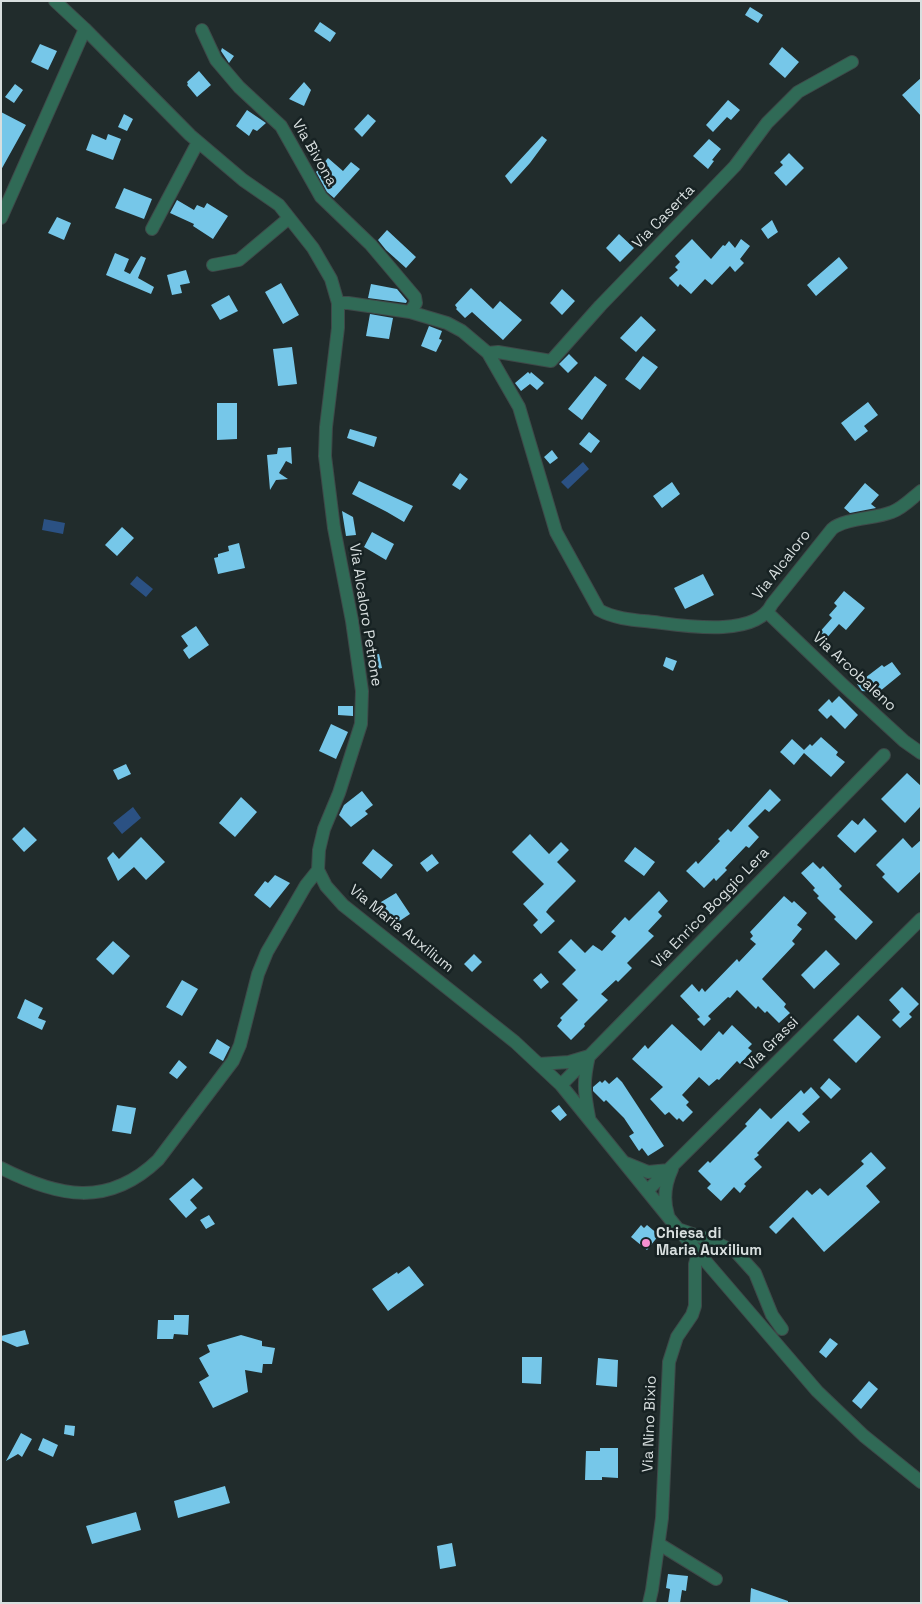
<!DOCTYPE html>
<html>
<head>
<meta charset="utf-8">
<style>
	body { margin:0 }
	#map { position:relative; width:922px; height:1604px; overflow:hidden; background:#212c2c; font-family:"Space Grotesk",sans-serif }
	canvas { display:block }
	.frame { position:absolute; inset:0; border:2px solid #d8dfdf; pointer-events:none }
</style>
</head>
<body>
<div id="map">
<canvas width="922" height="1604"></canvas>
<div class="frame"></div>
</div>
<script>
const c = document.querySelector('canvas').getContext('2d');
c.lineJoin = 'round';
function fill(path, color) { c.fillStyle = color; c.fill(path, 'evenodd'); }
function trace(path, color, width, dash) { c.strokeStyle = color; c.lineWidth = width; c.lineCap = dash ? 'butt' : 'round'; c.setLineDash(dash || []); c.stroke(path); }
function label(font, color, halo, rows, align = 'center') {
  c.font = font + ' "Space Grotesk",sans-serif'; c.lineWidth = 5; c.setLineDash([]); c.textBaseline = 'middle'; c.strokeStyle = halo; c.fillStyle = color; for (const [text, x, y, turn = 0] of rows) {
    c.save(); c.translate(x, y); c.rotate((+turn || 0) * Math.PI / 180); c.textAlign = isNaN(turn) ? turn : align; if (halo) c.strokeText(text, 0, 0); c.fillText(text, 0, 0); c.restore();
  }
}
fill(new Path2D(`
	M583,462L589,469L568,489L561,482Z
	M44,519L65,523L63,534L42,530Z
	M137,576L153,589L146,597L130,584Z
	M133,807L141,818L122,834L113,823Z`), '#2b5183');
fill(new Path2D(`
	M750,7L763,15L758,23L745,15Z
	M320,22L336,33L330,42L314,31Z
	M40,44L57,51L48,70L31,62Z
	M782,47L799,62L785,78L769,64Z
	M222,48L234,56L229,63L221,51Z
	M199,71L211,85L197,97L187,85L188,84L187,82Z
	M921,78V116L902,95Z
	M304,82L311,90L304,106L289,99Z
	M15,84L23,90L14,103L5,97Z
	M728,100L740,110L731,120L727,117L713,132L706,125Z
	M247,110L266,123L257,131L253,129L249,136L236,126Z
	M1,112L26,125L1,170Z
	M124,114L133,119L127,131L118,127Z
	M368,114L376,121L362,137L354,129Z
	M92,134L106,140L108,134L121,139L113,160L86,150Z
	M542,136L547,140L530,163L511,184L505,176Z
	M709,139L721,149L712,160L714,161L708,169L693,156Z
	M789,153L804,168L786,186L774,173L783,165L780,162Z
	M328,158L343,171L351,162L360,169L334,198L327,192L316,172Z
	M124,188L152,199L144,219L115,208Z
	M177,200L194,210L197,205L204,208L207,203L228,216L213,239L193,226L194,224L170,213Z
	M57,217L71,223L64,240L48,233Z
	M772,220L778,232L768,239L761,229Z
	M387,230L416,257L406,268L386,250L378,240Z
	M619,234L634,248L620,262L606,248Z
	M692,239L711,259L723,245L725,246L729,241L735,248L741,239L750,246L740,259L744,263L735,272L730,266L712,285L705,279L691,294L680,284L678,287L669,278L678,270L675,267L680,262L675,256Z
	M115,253L129,259L124,271L130,274L141,256L146,258L138,278L154,287L151,294L106,275Z
	M839,257L848,268L816,296L807,285Z
	M186,270L190,283L180,285L182,293L172,295L167,275Z
	M281,283L299,315L283,324L265,292Z
	M371,284L397,289L407,301L406,303L368,298Z
	M471,288L493,309L500,301L522,320L503,340L472,312L465,318L456,309L457,308L455,305Z
	M562,289L575,301L562,315L550,303Z
	M229,295L238,311L220,320L211,305Z
	M370,314L393,318L389,339L366,336Z
	M641,316L656,330L636,352L620,338Z
	M429,326L442,331L439,339L442,340L436,352L421,346Z
	M292,347L297,384L278,386L273,349Z
	M569,354L578,363L568,373L559,364Z
	M643,356L658,367L640,390L625,379Z
	M528,372L530,374L531,372L544,383L537,390L530,384L521,391L515,383Z
	M595,376L607,385L582,420L568,409Z
	M868,402L878,415L864,426L868,431L855,441L841,423Z
	M217,403H237V439L217,440Z
	M350,429L377,437L374,447L347,438Z
	M589,432L600,441L591,453L579,444Z
	M291,447L292,464L286,461L279,473L288,479L276,480L270,490L267,455L277,454L278,448Z
	M552,450L558,458L550,464L544,457Z
	M460,473L468,479L460,490L452,485Z
	M359,481L413,506L404,522L387,512L352,494Z
	M672,482L680,494L662,508L653,496Z
	M865,483L879,495L871,504L876,508L850,513L844,508Z
	M342,511L353,517L356,535L346,536Z
	M122,527L134,538L117,556L105,545Z
	M372,532L394,544L386,560L364,547Z
	M239,543L245,568L218,574L214,558L218,557V554L229,551L228,546Z
	M703,574L714,595L685,609L674,588Z
	M844,591L865,608L846,630L839,624L825,640L818,634L832,618L829,615L837,606L834,603Z
	M196,626L209,645L189,659L183,650L188,646L181,636Z
	M379,654L382,668L372,670L369,656Z
	M666,657L677,661L673,671L663,666Z
	M892,662L901,674L874,696L872,692L862,691L857,684L882,665L884,667Z
	M839,696L858,715L845,729L831,715L827,719L818,710L829,699L832,703Z
	M338,706H353V716L338,715Z
	M331,724L348,732L336,759L319,751Z
	M821,737L838,752L836,755L845,762L831,777L804,753L794,765L780,752L792,739L804,750L810,744L812,746Z
	M126,764L131,774L118,780L113,770Z
	M907,773L921,786V806L905,823L881,799Z
	M770,789L781,800L769,812L765,809L748,826L759,837L749,848L746,846L725,868L727,870L716,881L714,878L704,888L686,871L696,861L698,864L720,841L718,839L728,829L731,832Z
	M362,791L373,805L365,811L368,814L351,827L339,815L344,805Z
	M241,797L257,812L235,837L219,823Z
	M864,818L877,831L855,853L837,836L852,820L858,825Z
	M24,827L37,840L24,852L12,839Z
	M530,834L549,854L561,842L569,850L557,862L576,881L549,908L546,912L555,921L541,934L533,925L538,920L523,904L544,884L512,852Z
	M141,837L165,862L146,880L134,867L118,881L107,858L113,852L119,859Z
	M903,838L912,848L921,840V871L898,893L882,877L885,874L876,865Z
	M635,847L655,862L644,876L624,861Z
	M373,849L393,865L381,879L362,863Z
	M432,854L439,863L427,872L420,863Z
	M813,862L820,869L823,866L842,886L839,889L873,922L856,940L834,919L836,917L817,898L819,896L813,890L815,888L801,873Z
	M275,875L290,883L270,908L254,895L265,881L268,883Z
	M659,891L668,901L658,912L662,916L648,931L654,936L627,963L632,968L618,982L616,980L601,994L608,1000L584,1024L585,1026L571,1040L557,1026L562,1020L560,1018L578,1000L562,984L576,970L558,952L571,939L585,953L593,945L602,951L616,936L611,932L625,917L629,921Z
	M396,893L410,914L395,924L381,902Z
	M784,896L792,903L794,901L807,913L797,925L802,929L792,941L795,944L762,979L786,1004L784,1007L790,1013L779,1023L767,1011L765,1013L758,1006L756,1009L737,990L730,998L728,997L708,1016L711,1019L704,1026L697,1019L700,1017L680,996L692,984L699,992L702,988L705,992L737,959L739,962L756,944L750,939L753,936L750,932Z
	M113,941L130,956L113,975L96,959Z
	M826,950L840,964L814,989L801,975Z
	M474,954L482,962L472,972L464,964Z
	M541,973L549,982L541,989L533,980Z
	M182,980L198,989L182,1016L166,1007Z
	M902,987L919,1004L909,1014L912,1017L900,1028L892,1020L900,1012L889,1000Z
	M25,999L43,1008L38,1018L46,1021L42,1030L17,1018Z
	M858,1015L881,1037L856,1063L833,1040Z
	M672,1024L701,1051L719,1031L723,1035L732,1025L752,1044L748,1048L752,1051L740,1064L737,1061L719,1080L717,1079L709,1086L699,1077L682,1095L689,1102L686,1105L693,1112L683,1122L679,1118L677,1120L669,1112L665,1115L650,1099L663,1087L632,1059L645,1045L648,1049Z
	M217,1039L230,1047L223,1061L209,1053Z
	M179,1060L187,1067L177,1079L169,1073Z
	M617,1077L622,1082L664,1146L648,1156L642,1148L639,1151L629,1136L634,1133L624,1118L606,1100L604,1102L593,1091V1087L600,1081L602,1083L605,1080L609,1084Z
	M829,1078L841,1089L831,1099L820,1088Z
	M811,1087L820,1097L802,1114L810,1122L799,1132L788,1121L757,1153L759,1155L754,1159L762,1167L744,1184L746,1186L740,1193L734,1187L721,1201L707,1188L711,1184L698,1171L708,1161L710,1163L747,1126L745,1124L760,1108L771,1119L801,1090L804,1094Z
	M117,1105L136,1108L131,1134L112,1131Z
	M559,1105L567,1115L560,1121L551,1111Z
	M871,1152L886,1168L866,1186L880,1202L824,1252L793,1217L776,1234L769,1227L807,1190L812,1195L820,1188L828,1196L864,1164L861,1161Z
	M193,1178L203,1188L190,1200L197,1208L186,1218L169,1199Z
	M209,1215L215,1224L206,1229L200,1220Z
	M641,1225L644,1228L647,1225L659,1235L647,1250L631,1237Z
	M409,1266L424,1285L388,1311L372,1289L397,1272L398,1274Z
	M174,1315H189L188,1335L174,1334L173,1339H157L158,1320H174Z
	M25,1330L29,1344L17,1347L1,1340V1336Z
	M241,1335L262,1341V1346L275,1348L272,1364H263L262,1373L245,1370L248,1392L213,1408L199,1382L209,1376L199,1358L210,1352L207,1345Z
	M830,1338L838,1344L826,1358L819,1352Z
	M522,1357H542L541,1384L522,1383Z
	M598,1358L618,1360L617,1387L596,1385Z
	M869,1381L878,1389L861,1409L852,1401Z
	M65,1425L75,1426L74,1436L64,1434Z
	M21,1433L32,1439L22,1457L18,1454L6,1461Z
	M43,1438L58,1445L53,1457L38,1450Z
	M600,1448H618V1478L602,1477V1480H585L586,1451H600Z
	M225,1486L230,1503L178,1518L174,1501Z
	M136,1512L141,1530L92,1544L86,1526Z
	M452,1543L456,1566L440,1569L437,1546Z
	M668,1574L688,1576L686,1591L682,1590L680,1603H668L670,1589L666,1588Z
	M751,1588L788,1601V1603H750Z`), '#76c7e9');
const minor = new Path2D(`
	M202,30L216,60L239,87L281,126L321,197L371,245L415,297L416,303L410,312
	M1,218L85,29
	M152,229L198,142
	M213,265L239,260L289,218
	M338,303H348L410,312L447,323L462,331L488,353L519,407L556,532L599,610C615,619 635,620 654,622C685,626 756,638 772,604L832,529C845,518 875,519 892,512C903,508 912,498 921,491
	M488,353L498,352L551,361L600,306L735,166L767,123L798,92L852,62
	M768,613L842,684L904,741L921,753
	M318,870L326,886L343,905L515,1042L561,1085L678,1229L817,1391L864,1436L921,1482
	M539,1064L569,1062L589,1056C583,1082 584,1091 589,1117
	M561,1085L884,755
	M626,1163L648,1172L669,1170
	M1,1168C58,1197 108,1208 158,1160L233,1061L240,1045L258,974L267,952L306,885L318,870L319,850L324,829L339,793L361,724L362,691L352,621L334,528L325,456L326,427L338,328V303L331,279L313,248L279,205L243,180L190,135L85,29L55,1
	M647,1191L921,919
	M668,1215C663,1199 665,1184 672,1169
	M678,1229L710,1240L736,1252L755,1273L772,1315L782,1329
	M659,1544L716,1579
	M649,1603L652,1590L662,1518L669,1362L677,1337L692,1315L695,1306V1264L698,1253`);
trace(minor, '#3e4949', 14);
trace(minor, '#306a56', 12);
for (const [x, y, r, color] of [
	[646,1243,5,"#f590d1"]
]) { const dot = new Path2D(); dot.arc(x, y, r, 0, 2 * Math.PI); c.fillStyle = color; c.fill(dot); trace(dot, '#172223', 2); }
label('15px', '#d8dfdf', '#172223', [
	["Via Bivona",314,153,60],
	["Via Caserta",664,217,-46],
	["Via Alcaloro",782,565,-52],
	["Via Alcaloro Petrone",365,615,81],
	["Via Arcobaleno",854,672,43],
	["Via Enrico Boggio Lera",711,908,-46],
	["Via Maria Auxilium",401,929,39],
	["Via Grassi",772,1044,-45],
	["Via Nino Bixio",650,1424,-88]
]);
label('bold 15px', '#d8dfdf', '#172223', [
	["Chiesa di",656,1234],
	["Maria Auxilium",656,1251]
], 'left');
</script>
</body>
</html>
